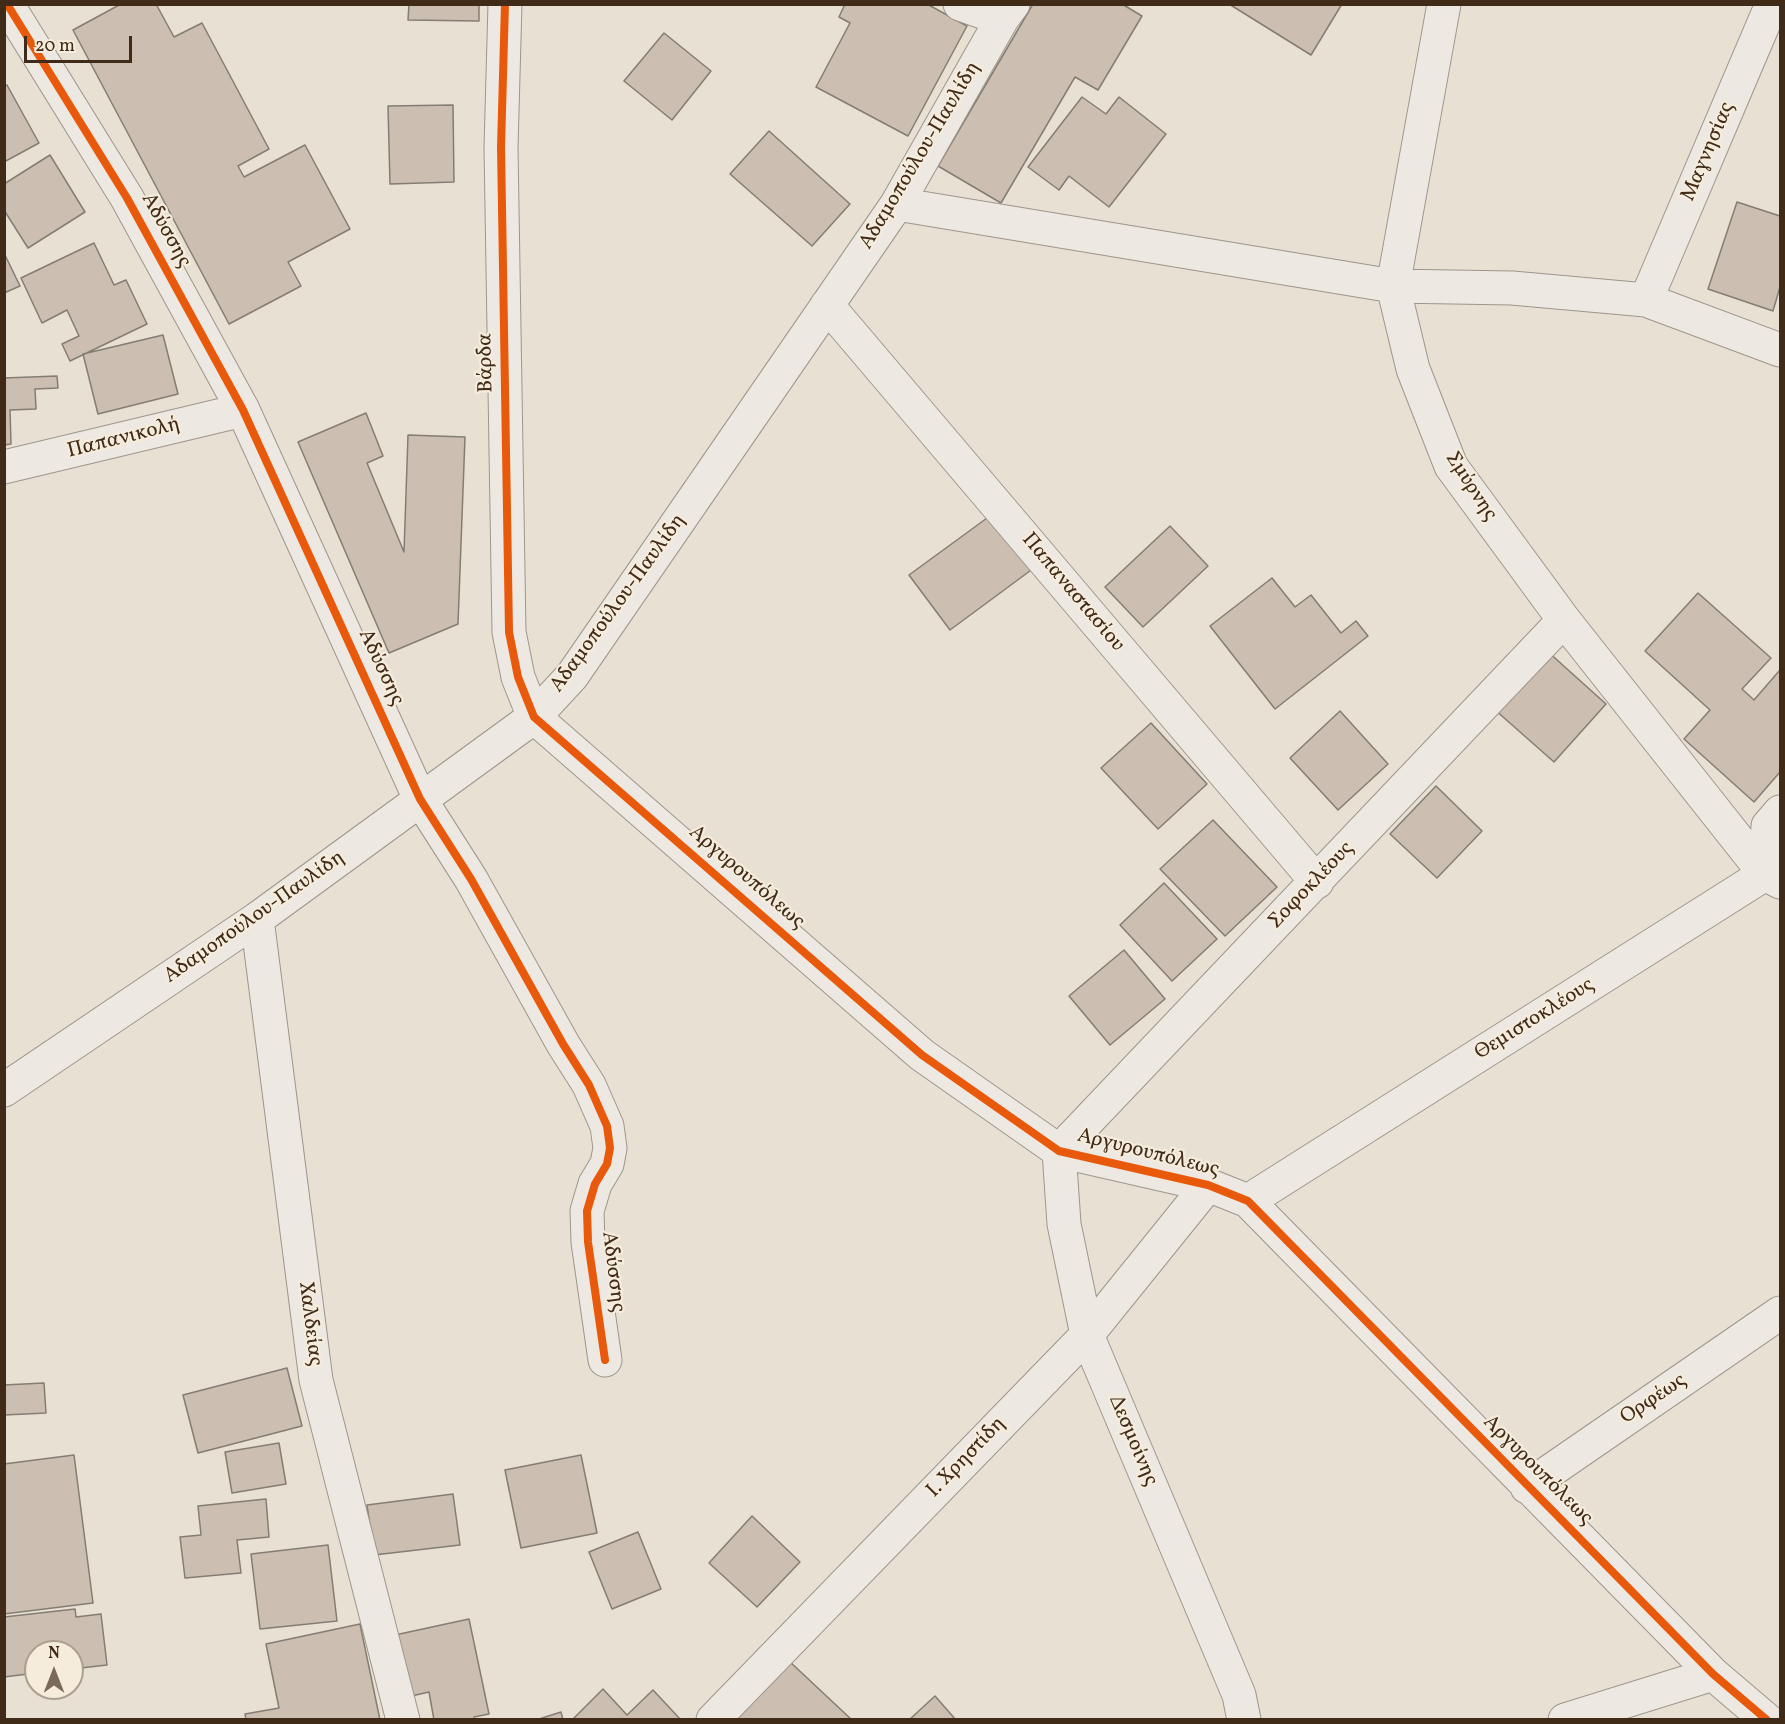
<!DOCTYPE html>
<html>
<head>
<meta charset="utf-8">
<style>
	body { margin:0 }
	#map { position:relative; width:1785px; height:1724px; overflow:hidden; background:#e8e0d2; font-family:Vollkorn,serif }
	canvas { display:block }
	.frame { position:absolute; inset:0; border:6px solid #402b19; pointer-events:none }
	.north { position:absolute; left:24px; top:1640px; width:60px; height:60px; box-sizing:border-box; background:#f6ecdc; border:2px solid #ad9f8e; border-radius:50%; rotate:0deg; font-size:16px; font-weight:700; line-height:24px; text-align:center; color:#402b19 }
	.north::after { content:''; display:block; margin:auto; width:21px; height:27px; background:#7b6a5a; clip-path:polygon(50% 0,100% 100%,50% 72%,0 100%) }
	.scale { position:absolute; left:24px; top:36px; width:108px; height:27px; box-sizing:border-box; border:3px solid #402b19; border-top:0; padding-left:8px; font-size:18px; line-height:21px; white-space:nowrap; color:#402b19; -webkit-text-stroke:4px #f6ecdc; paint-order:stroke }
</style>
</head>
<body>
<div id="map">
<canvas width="1785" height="1724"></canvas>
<div class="frame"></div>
<div class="north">N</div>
<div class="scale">20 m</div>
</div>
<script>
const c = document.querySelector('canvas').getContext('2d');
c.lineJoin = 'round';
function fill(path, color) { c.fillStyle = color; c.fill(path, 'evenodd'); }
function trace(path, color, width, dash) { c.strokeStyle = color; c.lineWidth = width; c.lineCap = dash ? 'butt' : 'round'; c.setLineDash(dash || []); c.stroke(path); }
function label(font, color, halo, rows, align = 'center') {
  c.font = font + ' Vollkorn,serif'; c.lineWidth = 4.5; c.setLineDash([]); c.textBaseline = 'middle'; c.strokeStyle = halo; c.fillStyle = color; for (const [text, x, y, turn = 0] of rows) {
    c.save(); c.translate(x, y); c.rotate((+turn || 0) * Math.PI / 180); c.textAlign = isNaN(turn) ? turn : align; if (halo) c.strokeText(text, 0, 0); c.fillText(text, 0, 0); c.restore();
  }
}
const building = new Path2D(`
	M121,4H156L174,37L202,23L269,149L238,166L244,177L305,145L350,229L288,262L301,286L229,324L73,30Z
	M409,4H479V21L408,20Z
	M845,4H927L967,26L908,136L816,87L850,23L839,17Z
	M1033,4H1122L1142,16L1098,90L1075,77L1001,203L938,166Z
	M1229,4H1342L1311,55Z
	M664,33L711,71L672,120L624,81Z
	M7,85L39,143L4,162V86Z
	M1082,97L1106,114L1119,97L1166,134L1109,207L1069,176L1059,190L1028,167Z
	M453,105L454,182L390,184L388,106Z
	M769,131L850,204L812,246L730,174Z
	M50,155L85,212L28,248L4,210V184Z
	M1737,202L1780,216V287L1773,311L1708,289Z
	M94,243L114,285L126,280L147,324L70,361L62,344L79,336L67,310L42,323L21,278Z
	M4,253L20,286L4,293Z
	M163,335L178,394L98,414L83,354Z
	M57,376L58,388L35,389L36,409L10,410L11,444L4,445V378Z
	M366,413L383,456L367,463L404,552L408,435L465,437L458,624L389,653L298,442Z
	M998,510L1038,565L950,630L909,575Z
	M1170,526L1208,566L1143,627L1105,587Z
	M1272,578L1295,607L1311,595L1341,633L1356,621L1368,636L1275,709L1210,626Z
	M1698,593L1771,658L1742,689L1754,700L1780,670V772L1754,802L1684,739L1710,710L1645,651Z
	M1546,650L1606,704L1554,762L1494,709Z
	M1340,711L1388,764L1338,810L1290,758Z
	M1151,723L1207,784L1158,829L1101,768Z
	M1436,786L1482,831L1437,878L1390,834Z
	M1213,820L1277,887L1225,936L1160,869Z
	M1164,883L1217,939L1172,981L1120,925Z
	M1124,950L1165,999L1110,1045L1069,996Z
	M287,1368L302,1426L198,1453L183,1395Z
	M44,1383L46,1413L4,1415V1385Z
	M279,1443L286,1484L232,1493L225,1452Z
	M74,1455L93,1603L4,1614V1464Z
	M581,1455L597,1533L521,1548L505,1470Z
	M453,1494L460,1545L374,1555L367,1505Z
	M266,1499L269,1537L237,1540L241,1573L185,1578L180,1537L201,1535L198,1506Z
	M752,1516L800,1562L757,1607L709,1563Z
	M638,1532L661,1589L612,1609L589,1552Z
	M328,1545L337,1621L260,1629L251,1554Z
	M75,1609L76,1617L101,1614L107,1665L72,1669V1652H36V1673L4,1677V1617Z
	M469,1619L489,1714L474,1717V1720H434L429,1692L407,1697L395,1635Z
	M360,1624L380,1720H246L245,1714L279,1708L266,1644Z
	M788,1660L852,1720H732Z
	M603,1689L627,1715L653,1690L681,1720H572Z
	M935,1696L956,1720H909Z
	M561,1712L563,1720H536Z`);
fill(building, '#ccbeb1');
trace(building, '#847d73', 1.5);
const minor = new Path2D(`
	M7,4L127,198L243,410L420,799L471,879L563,1044L589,1085L607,1126L610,1148L607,1164L595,1184L587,1211L588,1242L605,1360
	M505,4L501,147L509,632L518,677L534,717L922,1055L1059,1151L1208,1185L1248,1201L1713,1674L1767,1720
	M960,4L1002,19
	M1444,4L1393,286L1413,369L1451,466L1564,620L1765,874L1780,882
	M897,204L1393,286L1512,288L1646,300L1780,350
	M1646,300L1772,4
	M827,305L1317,882
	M4,467L243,410
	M257,919L316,1380L403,1720
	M4,1090L257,919L534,717L572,676L897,204L1002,19L1013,4
	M1248,1201L1765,874L1768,826L1780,812
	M1527,1487L1780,1313
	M713,1720L1087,1335L1208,1185
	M1244,1720L1239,1695L1087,1335L1064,1224L1059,1151L1564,620
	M1565,1720L1713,1674`);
trace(minor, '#9d968c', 35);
trace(minor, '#ede8e1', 33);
trace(new Path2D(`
	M7,4L127,198L243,410L420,799L471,879L563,1044L589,1085L607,1126L610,1148L607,1164L595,1184L587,1211L588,1242L605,1360
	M505,4L501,147L509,632L518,677L534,717L922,1055L1059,1151L1208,1185L1248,1201L1713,1674L1767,1720`), '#e8590c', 8);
label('21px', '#402b19', '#f6ecdc', [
	["Μαγνησίας",1709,152,-67],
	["Αδαμοπούλου-Παυλίδη",921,156,-59],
	["Αδύσσης",165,231,61],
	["Βάρδα",487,363,-91],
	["Παπανικολή",124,439,-14],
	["Σμύρνης",1470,487,57],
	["Παπαναστασίου",1072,593,50],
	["Αδαμοπούλου-Παυλίδη",619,604,-54],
	["Αδύσσης",380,668,65],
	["Αργυρουπόλεως",746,878,41],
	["Σοφοκλέους",1312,886,-46],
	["Αδαμοπούλου-Παυλίδη",255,918,-35],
	["Θεμιστοκλέους",1535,1020,-32],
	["Αργυρουπόλεως",1148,1154,14],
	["Αδύσσης",612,1272,83],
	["Χαλδείας",309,1324,83],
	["Ορφέως",1654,1400,-34],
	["Δεσμοίνης",1132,1441,67],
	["Ι. Χρηστίδη",967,1458,-46],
	["Αργυρουπόλεως",1537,1471,45]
]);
</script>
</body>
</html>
